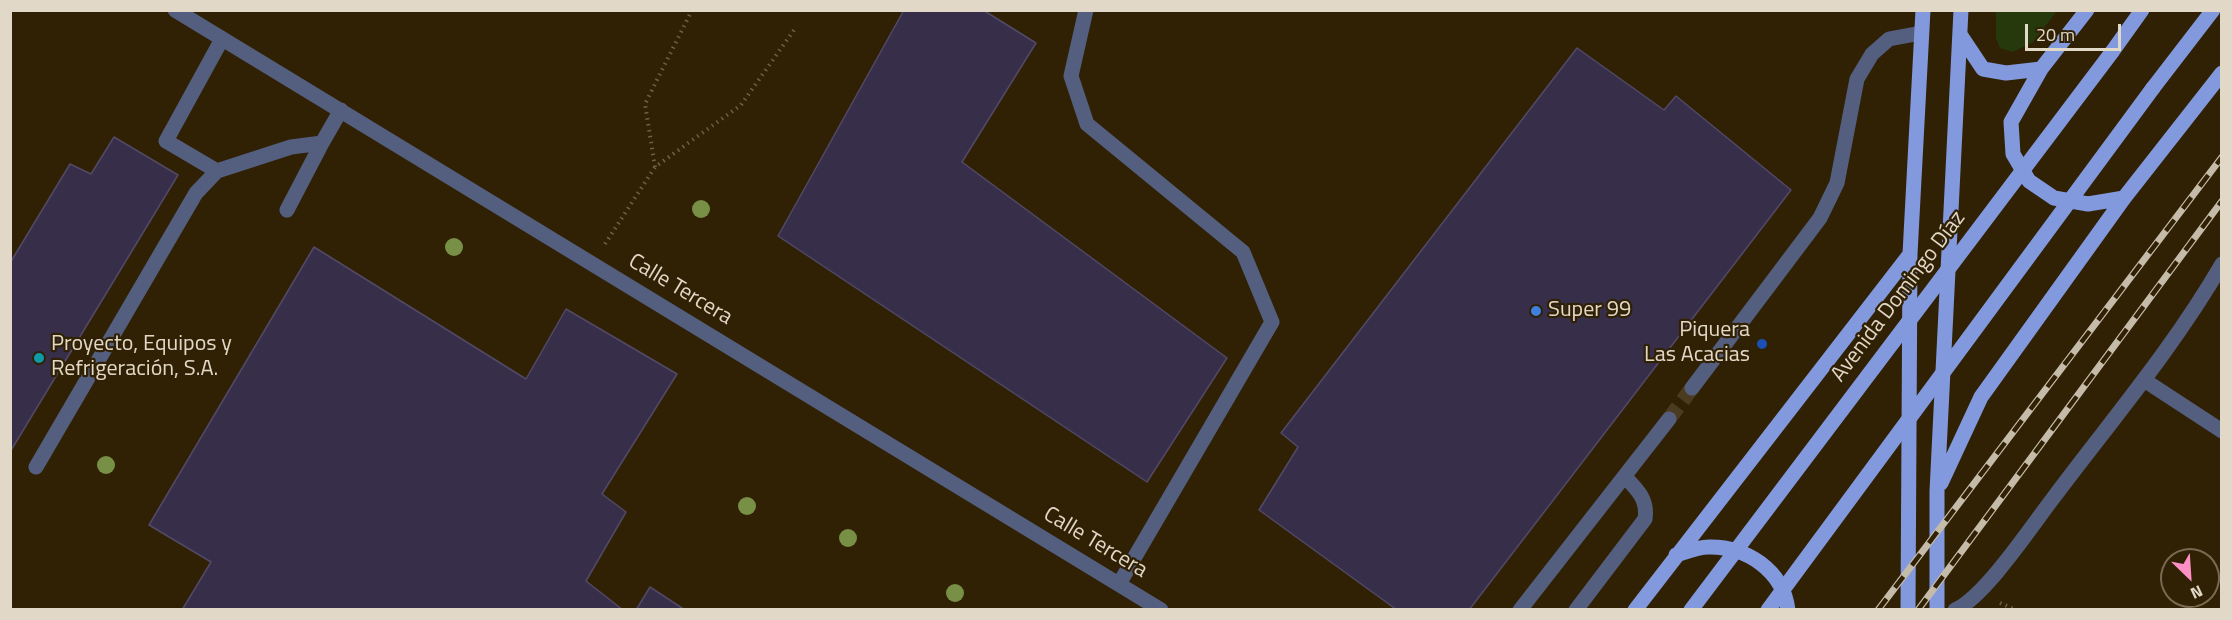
<!DOCTYPE html>
<html>
<head>
<meta charset="utf-8">
<style>
	body { margin:0 }
	#map { position:relative; width:2232px; height:620px; overflow:hidden; background:#302104; font-family:"Titillium Web",sans-serif }
	canvas { display:block }
	.frame { position:absolute; inset:0; border:12px solid #e2d8c8; pointer-events:none }
	.north { position:absolute; left:2160px; top:548px; width:60px; height:60px; box-sizing:border-box; background:#302104; border:2px solid #776a52; border-radius:50%; rotate:155deg; font-size:16px; font-weight:700; line-height:24px; text-align:center; color:#e2d8c8 }
	.north::after { content:''; display:block; margin:auto; width:21px; height:27px; background:#fc8fc3; clip-path:polygon(50% 0,100% 100%,50% 72%,0 100%) }
	.scale { position:absolute; left:2025px; top:24px; width:96px; height:27px; box-sizing:border-box; border:3px solid #e2d8c8; border-top:0; padding-left:8px; font-size:18px; line-height:21px; white-space:nowrap; color:#e2d8c8; -webkit-text-stroke:4px #302104; paint-order:stroke }
</style>
</head>
<body>
<div id="map">
<canvas width="2232" height="620"></canvas>
<div class="frame"></div>
<div class="north">N</div>
<div class="scale">20 m</div>
</div>
<script>
const c = document.querySelector('canvas').getContext('2d');
c.lineJoin = 'round';
function fill(path, color) { c.fillStyle = color; c.fill(path, 'evenodd'); }
function trace(path, color, width, dash) { c.strokeStyle = color; c.lineWidth = width; c.lineCap = dash ? 'butt' : 'round'; c.setLineDash(dash || []); c.stroke(path); }
function label(font, color, halo, rows, align = 'center') {
  c.font = font + ' "Titillium Web",sans-serif'; c.lineWidth = 4.5; c.setLineDash([]); c.textBaseline = 'middle'; c.strokeStyle = halo; c.fillStyle = color; for (const [text, x, y, turn = 0] of rows) {
    c.save(); c.translate(x, y); c.rotate((+turn || 0) * Math.PI / 180); c.textAlign = isNaN(turn) ? turn : align; if (halo) c.strokeText(text, 0, 0); c.fillText(text, 0, 0); c.restore();
  }
}
fill(new Path2D(`
	M1996,11V10L2057,11L2033,42L2013,52L2000,48L1996,38Z`), '#25390c');
const building = new Path2D(`
	M904,10H983L1036,43L962,162L1227,358L1147,482L778,236Z
	M1577,48L1664,110L1676,96L1791,190L1469,610H1397L1259,510L1298,447L1281,433Z
	M114,137L178,175L10,452V263L70,164L91,174Z
	M314,247L526,379L566,309L677,374L602,494L626,512L586,581L623,610H182L211,562L149,525Z
	M650,587L685,610H636Z`);
fill(building, '#372f4a');
trace(building, '#514966', 1.5);
trace(new Path2D(`
	M1669,419L1692,388`), '#4b3c21', 15, [15, 8]);
trace(new Path2D(`
	M655,167L645,104L692,10
	M605,244L655,167L741,105L794,30
	M2000,603L2016,610`), '#6d6047', 4, [1.5, 4.5]);
trace(new Path2D(`
	M175,10L1161,610
	M1086,10L1071,76L1087,124L1243,252L1272,322L1119,584
	M217,171L166,141L222,39
	M287,210L322,143
	M2144,380L2222,431
	M1692,388L1820,218L1837,183L1857,79L1872,54L1889,39L1921,33
	M36,467L196,193L217,171L291,147L322,143L341,110
	M1520,610L1669,419
	M1576,610L1645,519C1648,500 1638,490 1625,477
	M1955,610C1985,597 2033,524 2054,497C2111,421 2174,347 2222,264`), '#545f80', 15);
trace(new Path2D(`
	M2087,10L2041,69L2011,122L2013,154L2029,181L2054,198L2088,204L2124,198
	M1961,36L1983,69L2006,73L2041,69
	M2112,52L2142,10
	M2153,88L2213,10
	M1941,483L1981,397L2124,198L2222,73
	M1676,555C1686,552 1698,547 1708,547C1746,546 1783,570 1788,610
	M1635,610L1910,254
	M1908,610L1910,254L1923,10
	M1937,610V491L1961,10`), '#8399dd', 15);
const rail = new Path2D(`
	M1878,610L2222,157
	M1918,610L2222,201`);
trace(rail, '#c5bba9', 7);
trace(rail, '#302104', 4.5, [14]);
trace(new Path2D(`
	M1691,610L2112,52
	M1768,610L2153,88`), '#8399dd', 15);
c.fillStyle = '#789045';
for (const [x, y] of [
	[701,209],
	[454,247],
	[106,465],
	[747,506],
	[848,538],
	[955,593]
]) { c.beginPath(); c.arc(x, y, 9, 0, 2 * Math.PI); c.fill(); }
for (const [x, y, r, color] of [
	[1536,311,6,"#3f7fe0"],
	[1762,344,6,"#1a4fb4"],
	[39,358,6,"#0f9aa8"]
]) { const dot = new Path2D(); dot.arc(x, y, r, 0, 2 * Math.PI); c.fillStyle = color; c.fill(dot); trace(dot, '#302104', 2); }
label('22px', '#e2d8c8', '#302104', [
	["Calle Tercera",680,290,31],
	["Avenida Domingo Díaz",1899,297,-53],
	["Calle Tercera",1095,543,31]
]);
label('22px', '#e2d8c8', '#302104', [
	["Super 99",1548,311],
	["Piquera",1750,331,"right"],
	["Las Acacias",1750,356,"right"],
	["Proyecto, Equipos y",51,345],
	["Refrigeración, S.A.",51,370]
], 'left');
</script>
</body>
</html>
